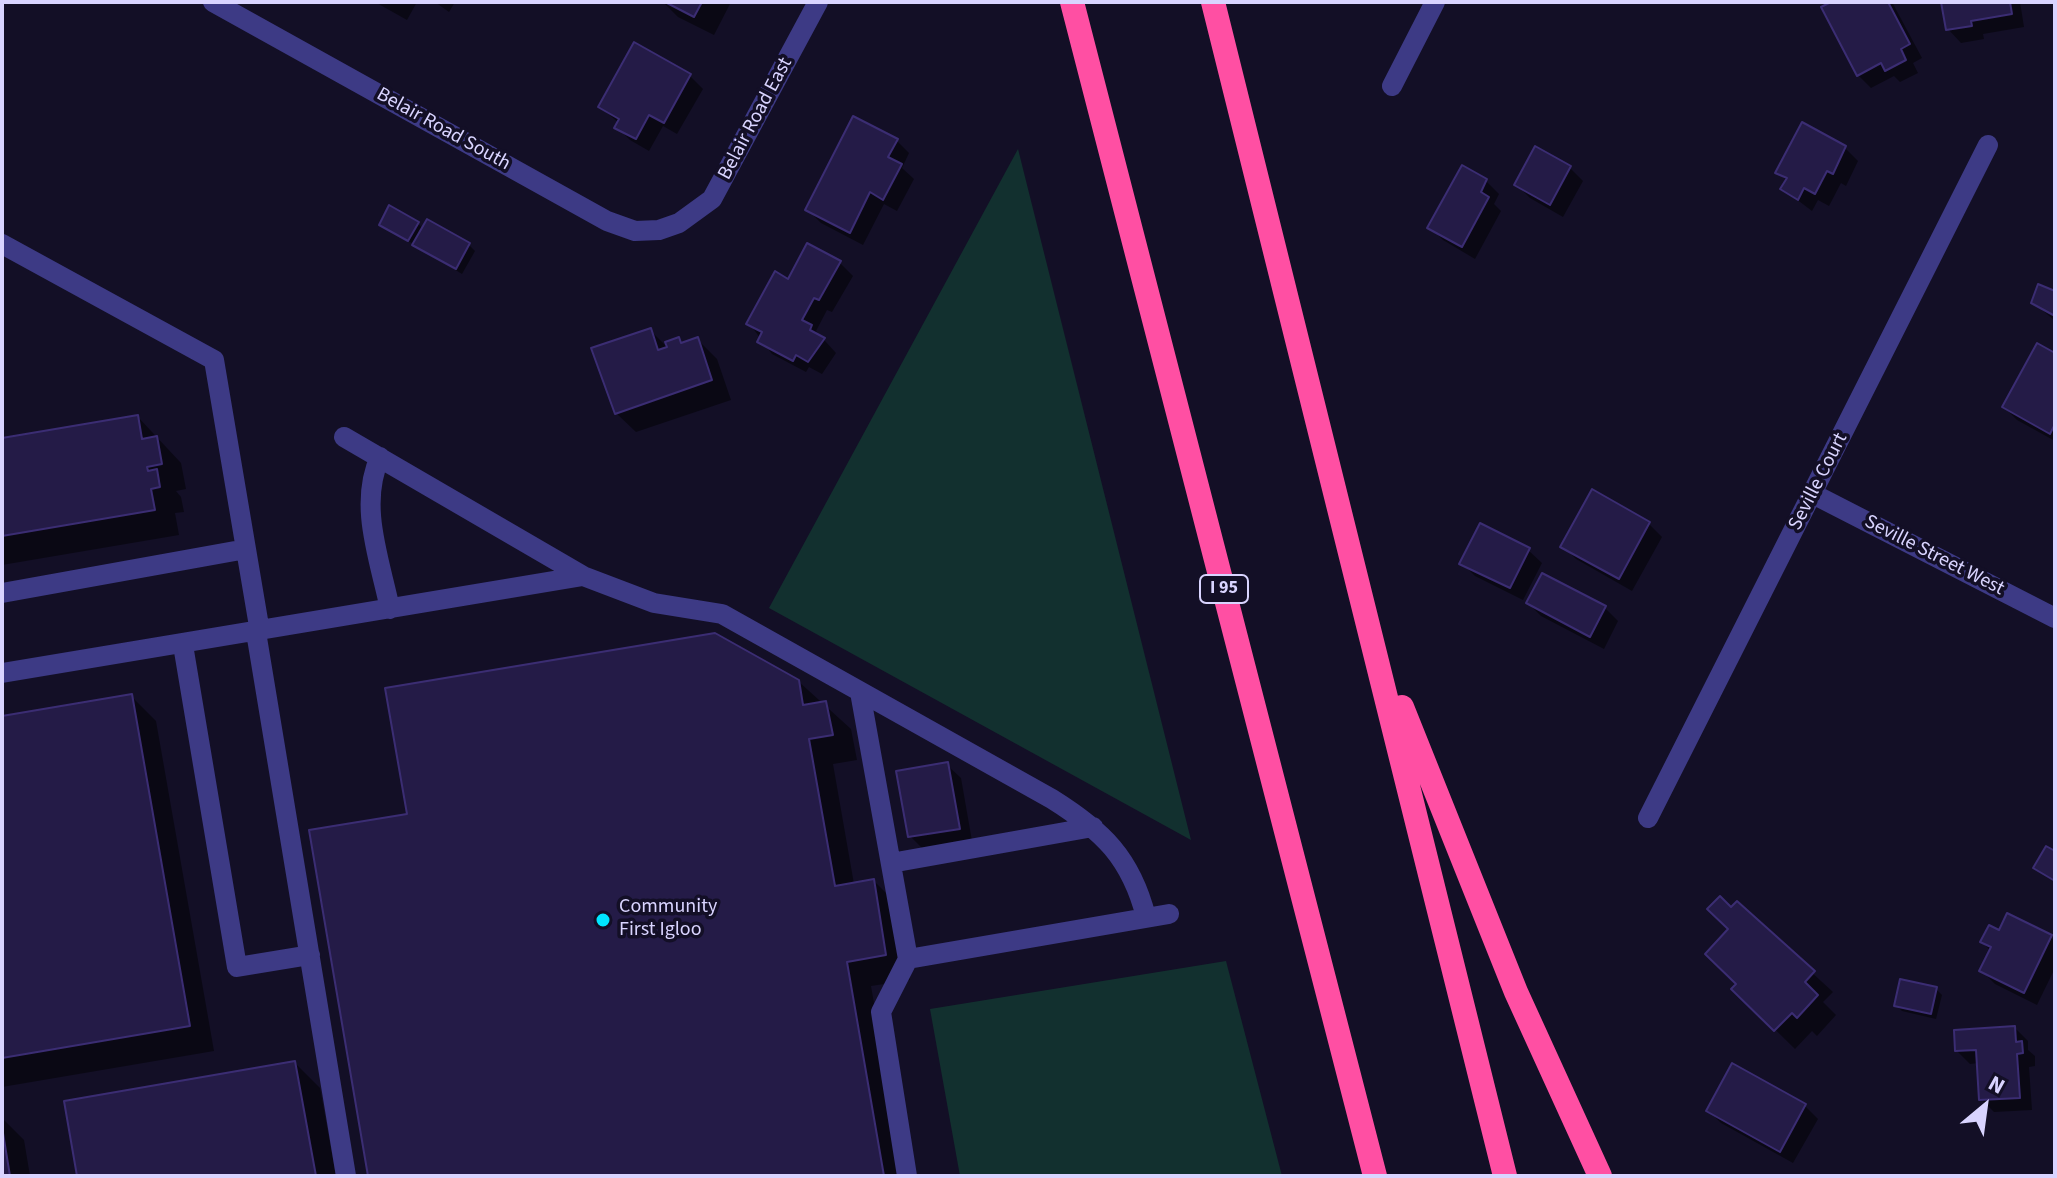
<!DOCTYPE html>
<html>
<head>
<meta charset="utf-8">
<style>
	body { margin:0 }
	#map { position:relative; width:2057px; height:1178px; overflow:hidden; background:#130f26; font-family:"Source Sans 3",sans-serif }
	canvas { display:block }
	.frame { position:absolute; inset:0; border:4px solid #d9d4ff; pointer-events:none }
	.north { position:absolute; left:1945px; top:1066px; width:80px; height:80px; -webkit-text-stroke:6px #130f26; paint-order:stroke; rotate:29deg; font-size:22px; font-weight:700; line-height:32px; text-align:center; color:#d9d4ff }
	.north::after { content:''; display:block; margin:auto; width:28px; height:36px; background:#d9d4ff; clip-path:polygon(50% 0,100% 100%,50% 72%,0 100%) }
</style>
</head>
<body>
<div id="map">
<canvas width="2057" height="1178"></canvas>
<div class="frame"></div>
<div class="north">N</div>
</div>
<script>
const c = document.querySelector('canvas').getContext('2d');
c.lineJoin = 'round';
function fill(path, color) { c.fillStyle = color; c.fill(path, 'evenodd'); }
function trace(path, color, width, dash) { c.strokeStyle = color; c.lineWidth = width; c.lineCap = dash ? 'butt' : 'round'; c.setLineDash(dash || []); c.stroke(path); }
function label(font, color, halo, rows, align = 'center') {
  c.font = font + ' "Source Sans 3",sans-serif'; c.lineWidth = 7; c.setLineDash([]); c.textBaseline = 'middle'; c.strokeStyle = halo; c.fillStyle = color; for (const [text, x, y, turn = 0] of rows) {
    c.save(); c.translate(x, y); c.rotate((+turn || 0) * Math.PI / 180); c.textAlign = isNaN(turn) ? turn : align; if (halo) c.strokeText(text, 0, 0); c.fillText(text, 0, 0); c.restore();
  }
}
fill(new Path2D(`
	M1018,149L1191,840L769,608Z
	M1226,961L1282,1176H960L930,1009Z`), '#12302f');
fill(new Path2D(`
	M375,2H417L407,20Z
	M435,2H455L449,12Z
	M663,2H731L714,35L678,17Z
	M1836,2H1892L1922,58L1913,63L1918,73L1900,82L1894,76L1871,88L1858,75Z
	M1943,2H2020L2024,27L1983,34L1984,39L1961,43L1948,29Z
	M690,76L703,89L677,134L663,126L649,151L630,140L617,127L619,123L600,107Z
	M896,140L909,153L902,168L914,179L897,211L884,204L863,245L821,223L808,210Z
	M1845,148L1858,161L1846,186L1841,183L1829,206L1818,200L1812,211L1783,189L1787,181L1778,172Z
	M1536,149L1570,168L1583,181L1563,217L1530,198L1517,185Z
	M1486,181L1499,194L1494,204L1501,211L1475,259L1443,240L1430,227Z
	M381,224H418L424,229L469,245L475,251L462,274Z
	M840,263L853,276L832,312L827,310L816,331L836,353L822,374L809,367L806,372L772,354L749,323L789,282Z
	M2055,296V321L2034,303Z
	M650,330L671,351L678,339L683,344L697,339L717,359L731,400L636,432L616,413Z
	M2055,355V441L2017,420L2004,407Z
	M138,417L181,463L186,489L176,491L181,497L184,512L175,513L179,535L2,565V427L4,440Z
	M1649,524L1662,537L1632,591L1576,559L1563,546Z
	M1528,550L1542,563L1523,600L1475,576L1462,563Z
	M1528,603L1605,608L1618,621L1604,649L1541,616Z
	M798,681L851,729L857,760L833,764L854,884L874,881L899,906L910,980L871,986L904,1176H370L409,815Z
	M131,696L156,721L214,1051L2,1087V718Z
	M947,765L961,778L972,841L923,849L910,836Z
	M1737,904L1833,992L1823,1002L1836,1015L1817,1036L1812,1031L1795,1049L1734,989L1739,984L1731,930V910Z
	M2000,932L2051,937L2055,941V968L2037,1005L1995,984L1982,971L1991,951L1982,942Z
	M1936,989L1942,995L1936,1019L1902,1011L1896,1005Z
	M2015,1028L2028,1041V1050L2035,1056V1066L2029,1067L2032,1110L1994,1112L1981,1099L1979,1063L1970,1064L1957,1051Z
	M295,1063L320,1088L336,1176H79Z
	M1805,1106L1818,1119L1793,1163L1721,1123L1708,1110Z
	M2,1118L24,1140L30,1176H2Z`), '#0007');
const building = new Path2D(`
	M665,2H702L694,17Z
	M1831,2H1888L1910,44L1901,49L1906,60L1885,71L1881,63L1857,76L1821,7Z
	M1941,2H2010L2012,14L1971,21L1972,26L1946,30Z
	M634,42L691,74L664,123L649,115L636,139L614,128L619,119L598,107Z
	M853,116L898,139L888,157L902,164L883,200L870,192L850,233L805,210Z
	M1802,122L1846,146L1833,174L1827,171L1815,194L1804,188L1798,200L1780,189L1787,178L1775,173Z
	M1535,146L1571,166L1550,205L1514,185Z
	M1462,165L1487,179L1481,192L1489,197L1462,247L1427,228Z
	M389,205L419,222L408,241L379,225Z
	M427,219L470,243L456,269L412,245Z
	M807,243L841,261L819,300L814,298L802,320L812,325L810,330L825,338L808,362L796,355L793,361L757,342L762,332L746,324L775,271L788,279Z
	M2038,284L2055,291V316L2031,303Z
	M651,328L658,350L667,347L665,342L679,337L681,343L698,337L712,380L615,414L591,348Z
	M2037,343L2055,353V424L2050,434L2002,407Z
	M138,415L142,439L157,436L162,464L147,467L148,471L157,469L160,487L151,489L155,510L2,536V438Z
	M1592,489L1650,522L1619,579L1560,547Z
	M1480,523L1530,548L1510,588L1459,564Z
	M1542,573L1606,606L1590,637L1526,603Z
	M715,633L799,680L803,705L826,701L833,735L809,739L835,886L874,879L886,955L847,962L884,1176H368L309,830L407,814L385,688Z
	M132,694L190,1026L2,1058V716Z
	M948,762L960,829L908,837L896,771Z
	M2046,846L2055,851V881L2033,868Z
	M1720,896L1731,907L1737,901L1815,971L1805,982L1818,995L1797,1018L1792,1013L1774,1031L1731,989L1736,984L1705,954L1728,929L1707,909Z
	M2007,913L2052,935L2024,993L1979,971L1991,947L1980,942L1989,925L1999,930Z
	M1900,979L1937,987L1931,1014L1894,1006Z
	M2015,1026L2016,1042L2022,1041L2023,1053L2017,1054L2020,1098L1979,1100L1976,1050L1955,1051L1954,1030Z
	M295,1061L316,1176H77L64,1101Z
	M1732,1063L1806,1104L1780,1152L1706,1111Z
	M2,1127L10,1176H2Z`);
fill(building, '#241b47');
trace(building, '#3b2d73', 2);
trace(new Path2D(`
	M213,2L607,221L635,231L659,230L679,223L712,199L818,2
	M1392,86L1435,2
	M2,244L214,360L260,632
	M344,437L583,576L654,603L722,614L1052,799C1103,831 1131,858 1146,917
	M380,457C358,505 380,560 390,609
	M1813,494L2055,618
	M2,593L246,549
	M256,632L346,1176
	M183,645L237,967L310,955
	M2,673L583,576
	M860,692L908,959L881,1012L907,1176
	M1648,818L1988,145
	M891,863L1093,827
	M908,959L1169,914`), '#3d3a85', 20);
trace(new Path2D(`
	M1072,2L1375,1176
	M1213,2L1505,1176
	M1402,707L1516,992L1600,1176`), '#ff4fa3', 24);
for (const [x, y, r, color] of [
	[603,920,8,"#00e5ff"]
]) { const dot = new Path2D(); dot.arc(x, y, r, 0, 2 * Math.PI); c.fillStyle = color; c.fill(dot); trace(dot, '#130f26', 3); }
for (const [x, y, w] of [
	[1224,589,48]
]) { const box = new Path2D(); box.roundRect(x - w / 2, y - 14, w, 28, 6); c.fillStyle = '#130f26'; c.fill(box); trace(box, '#d9d4ff', 2); }
label('bold 18px', '#d9d4ff', null, [
	["I 95",1224,589]
]);
label('20px', '#d9d4ff', '#130f26', [
	["Belair Road East",756,119,-62],
	["Belair Road South",443,130,29],
	["Seville Court",1819,482,-63],
	["Seville Street West",1934,556,27]
]);
label('20px', '#d9d4ff', '#130f26', [
	["Community",619,908],
	["First Igloo",619,931]
], 'left');
</script>
</body>
</html>
